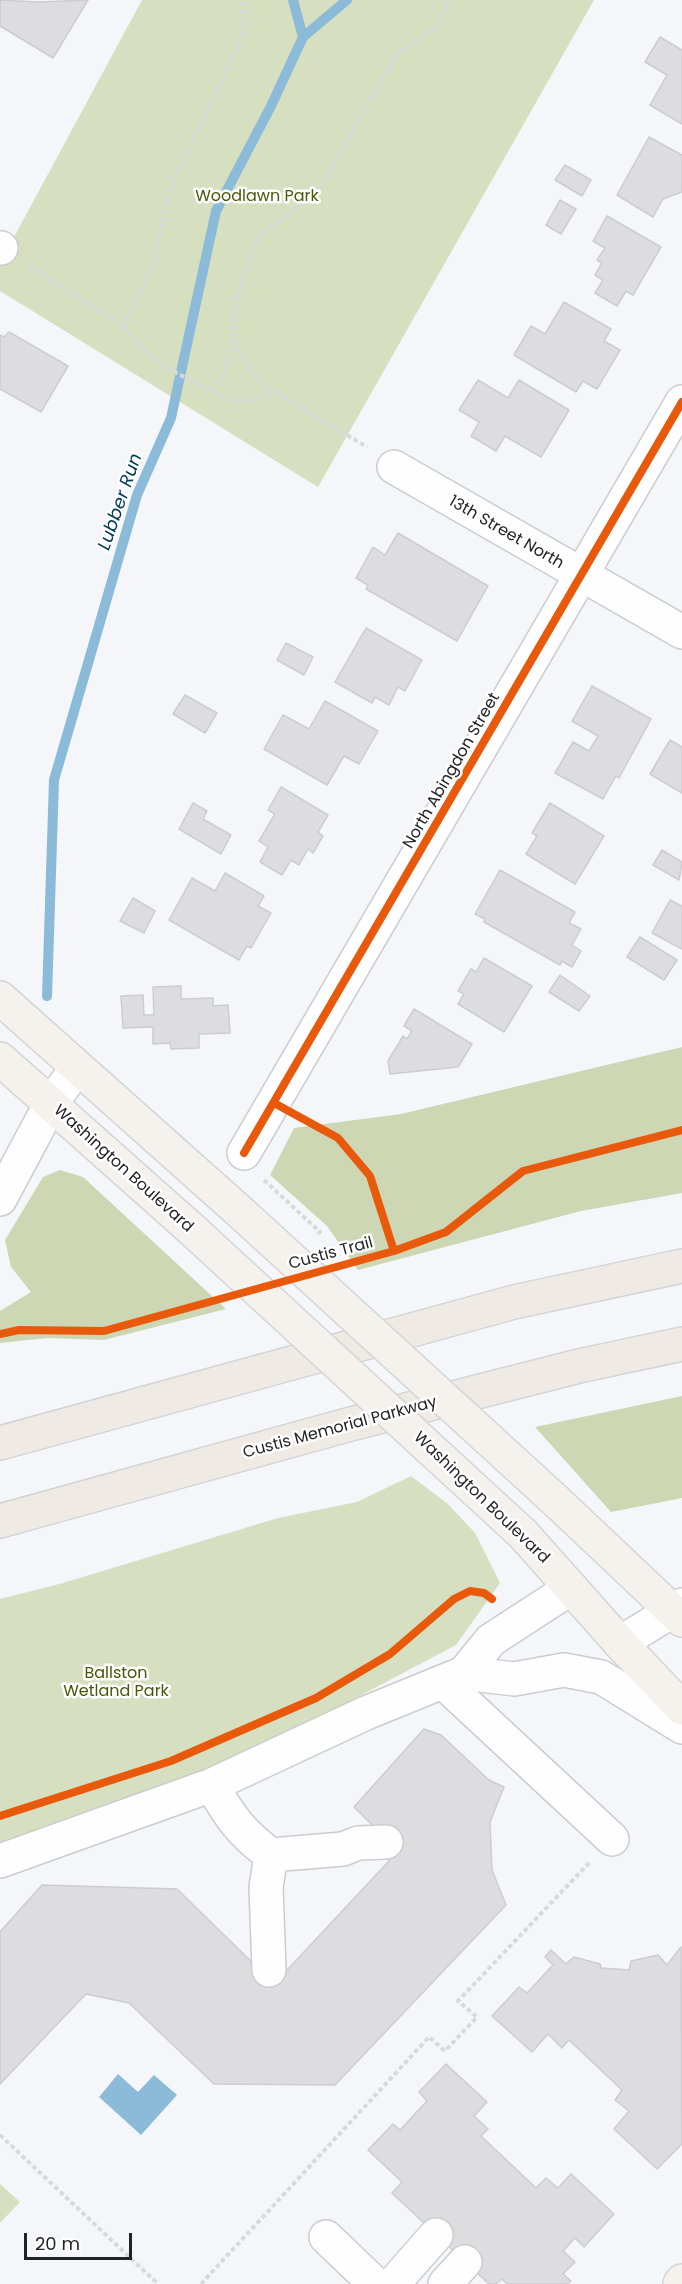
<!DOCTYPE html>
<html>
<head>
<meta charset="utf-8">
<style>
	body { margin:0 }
	#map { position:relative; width:682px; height:2284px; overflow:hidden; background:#f5f6fa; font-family:Poppins,sans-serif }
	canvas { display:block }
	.scale { position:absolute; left:24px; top:2233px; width:108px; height:27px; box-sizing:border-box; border:3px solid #232326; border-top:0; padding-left:8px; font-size:18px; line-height:21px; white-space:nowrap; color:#232326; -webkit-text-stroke:4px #fff; paint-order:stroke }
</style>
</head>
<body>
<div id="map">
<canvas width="682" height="2284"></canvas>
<div class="scale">20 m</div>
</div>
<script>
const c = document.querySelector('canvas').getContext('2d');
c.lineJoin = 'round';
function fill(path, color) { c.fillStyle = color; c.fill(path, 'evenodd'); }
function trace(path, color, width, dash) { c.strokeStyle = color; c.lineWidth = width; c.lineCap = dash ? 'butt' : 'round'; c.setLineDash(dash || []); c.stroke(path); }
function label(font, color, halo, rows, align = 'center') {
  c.font = font + ' Poppins,sans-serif'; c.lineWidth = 5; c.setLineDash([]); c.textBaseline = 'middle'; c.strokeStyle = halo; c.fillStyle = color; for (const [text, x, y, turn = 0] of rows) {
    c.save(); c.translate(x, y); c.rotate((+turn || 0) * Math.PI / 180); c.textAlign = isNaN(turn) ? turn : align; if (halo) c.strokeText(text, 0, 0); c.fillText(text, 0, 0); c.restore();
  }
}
fill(new Path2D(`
	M142,0H594L318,487L0,291V263Z
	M411,1476L448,1504L475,1533L500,1583L456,1645L259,1749L0,1845V1599L63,1583L278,1518L357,1502Z
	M0,2184L20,2202L0,2223Z`), '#d6dfbf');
fill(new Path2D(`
	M682,1047V1193L581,1211L358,1270L327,1226L270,1175L294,1128L401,1114Z
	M60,1170L83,1177L226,1309L104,1340L47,1338L0,1343V1311L31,1292L11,1267L5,1240L43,1177Z
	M682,1396V1498L611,1512L535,1427Z`), '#cdd7b4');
fill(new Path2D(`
	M118,2074L138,2092L154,2075L177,2095L141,2135L99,2097Z`), '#8bbbd8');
trace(new Path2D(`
	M293,0L303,37
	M47,996L54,780L137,495L171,418L216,211L271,106L303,37L347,0`), '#8bbbd8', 10);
const building = new Path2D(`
	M0,0L39,2L88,0L53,58L0,26Z
	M660,37L682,50V124L650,105L667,75L645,62Z
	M649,137L682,155V192L663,199L653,217L617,195Z
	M565,165L591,180L582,196L555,180Z
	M560,200L576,209L561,234L546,225Z
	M607,216L661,247L633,295L626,291L617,306L595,293L603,280L595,275L602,263L597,260L605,248L593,241Z
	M564,302L611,329L604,341L620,350L597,389L583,381L576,392L514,355L531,326L545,334Z
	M9,332L68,366L41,412L0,389V335L4,337Z
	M478,380L508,398L519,380L569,410L541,457L505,436L496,451L471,436L479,422L459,410Z
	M398,533L488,586L457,641L366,589L368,585L356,578L373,547L385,555Z
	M366,628L422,660L405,691L398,687L389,705L375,697L372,703L335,682Z
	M286,643L313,657L304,675L277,660Z
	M592,686L651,719L619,778L616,776L603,799L555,773L573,742L589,751L598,736L572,721Z
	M185,695L217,713L205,733L173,714Z
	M325,701L378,731L359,764L344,756L327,785L264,749L283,715L309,729Z
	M670,740L682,747V793L650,774Z
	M281,787L328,815L318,832L323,836L313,853L308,849L299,865L291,860L282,875L260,862L268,847L259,841L275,814L268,810Z
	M193,803L207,811L203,819L231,835L221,854L179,829Z
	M550,803L604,836L575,884L526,854L537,836L532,833Z
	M662,850L682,862L679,880L653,865Z
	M500,870L575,912L569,923L581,929L572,945L581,951L572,967L562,961L560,965L484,922L485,919L475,914Z
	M225,873L264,896L258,906L271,913L251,948L247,946L239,960L169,920L192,878L215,891Z
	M133,898L155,911L144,933L120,921Z
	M670,900L682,906V949L652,933Z
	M640,937L677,960L664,980L627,957Z
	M484,958L532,986L504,1032L458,1004L464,994L458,991L471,969L476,972Z
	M560,975L590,996L579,1011L549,992Z
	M181,986V999L213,998V1006L228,1005L230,1033L199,1034V1048L171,1049L170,1043L153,1044V1027L123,1028L121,996L143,995L144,1015H154L153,987Z
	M414,1009L472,1044L458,1067L390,1074L388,1061L403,1036L407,1039L412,1031L404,1026Z
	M424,1729L441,1735L489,1780L504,1787L490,1822L492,1870L506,1905L335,2085L214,2084L129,2003L86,1994L0,2084V1932L42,1885L177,1889L261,1971L288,1969L389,1861L386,1839L354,1807Z
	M681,1947L682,2144L657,2169L614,2129L629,2111L615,2100L622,2090L569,2040L562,2048L548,2034L532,2052L492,2016L519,1987L527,1993L553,1965L545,1957L551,1950L566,1964L574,1957L600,1964L601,1968L629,1970L631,1961L658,1955L667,1965Z
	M446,2064L487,2102L474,2116L488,2129L481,2136L536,2188L546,2178L558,2188L571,2174L614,2214L584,2247L575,2238L563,2251L575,2262L563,2274L571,2281L567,2284H507L502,2279L496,2284H489L392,2193L402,2182L368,2150L393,2124L400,2130L427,2101L419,2092Z`);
fill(building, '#dddde0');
trace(building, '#cdcdd0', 1.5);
const minor = new Path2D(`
	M0,248H1
	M394,467L682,632
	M244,1153L682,402
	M0,1199L50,1105L77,1068
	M620,1643L682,1605
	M464,1673L491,1640L571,1588
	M443,1682L612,1839
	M212,1785C229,1816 242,1834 271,1855L343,1849L358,1843L386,1842
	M0,1861L212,1785L366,1713L464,1673L514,1679L564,1670L601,1677L682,1727
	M269,1970L266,1887L271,1855
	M326,2237L375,2284
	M393,2284L436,2235
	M445,2284L465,2262`);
const major = new Path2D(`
	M0,998L239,1211
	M0,1059L188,1226
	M555,1500L682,1620
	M523,1534L620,1643L682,1708
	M680,2284L682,2281`);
const highway = new Path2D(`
	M0,1443L514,1302L682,1266
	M0,1521L347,1425L579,1366L682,1344`);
trace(minor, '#cbcccf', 36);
trace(major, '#d3d4d6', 36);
trace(highway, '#d3d4d6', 36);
trace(new Path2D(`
	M29,266L123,326L138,344L160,364L201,386L232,401L253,400L273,391L367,447
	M123,326L153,266L171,186L234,57L244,29V0
	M233,340L251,370L273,391
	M209,390L224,376L233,339L234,308L257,238L319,190L396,55L438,25L448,0
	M264,1180L320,1232L315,1236
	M0,2135L158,2284
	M201,2284L429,2037L445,2051L477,2017L458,2001L589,1863`), '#d9d9db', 4, [4.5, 3]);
trace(minor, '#fefefe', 33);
trace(major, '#f5f2ee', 33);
trace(highway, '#f0eae4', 33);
const majorBridge = new Path2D(`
	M239,1211L555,1500
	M188,1226L523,1534`);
trace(majorBridge, '#d3d4d6', 36, []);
trace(majorBridge, '#f5f2ee', 33);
trace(new Path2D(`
	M274,1103L338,1138L370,1176L394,1251
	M244,1153L682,402
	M0,1334L19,1330L104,1331L394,1251L446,1232L523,1171L682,1130
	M0,1816L171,1761L316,1698L390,1654L454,1599L470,1591L484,1593L492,1599`), '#e8590c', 8);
label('16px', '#495708', '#fff', [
	["Woodlawn Park",257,197],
	["Ballston",116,1674],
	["Wetland Park",116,1692]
]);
label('16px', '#232326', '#fff', [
	["13th Street North",506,533,30],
	["North Abingdon Street",452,771,-60],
	["Washington Boulevard",123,1169,42],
	["Custis Trail",331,1254,-15],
	["Custis Memorial Parkway",340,1428,-15],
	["Washington Boulevard",481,1498,44]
]);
label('italic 18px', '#003a56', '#fff', [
	["Lubber Run",121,502,-71]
]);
</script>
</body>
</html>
